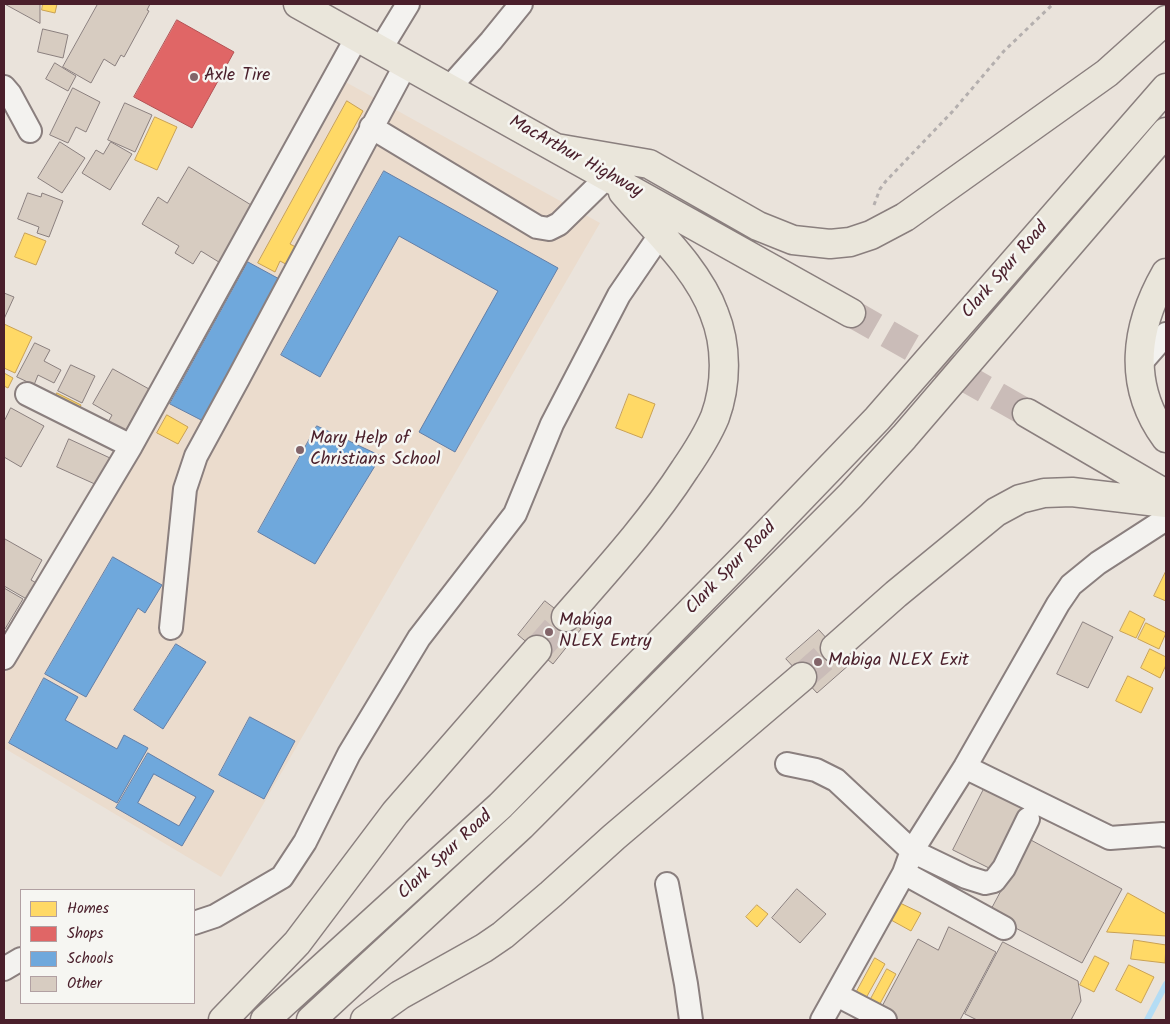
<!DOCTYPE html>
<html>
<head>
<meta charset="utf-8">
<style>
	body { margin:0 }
	#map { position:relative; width:1170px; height:1024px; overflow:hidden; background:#eae3db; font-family:Kalam,sans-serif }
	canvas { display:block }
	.frame { position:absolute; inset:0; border:5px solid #4a1f2b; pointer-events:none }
	.legend { position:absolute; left:20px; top:889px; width:175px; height:115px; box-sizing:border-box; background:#f6f6f2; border:1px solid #b1a0a2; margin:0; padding:6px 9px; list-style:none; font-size:15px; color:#4a1f2b }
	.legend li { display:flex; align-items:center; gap:10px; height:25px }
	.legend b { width:25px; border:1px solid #b1a0a2 }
</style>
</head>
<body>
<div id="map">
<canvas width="1170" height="1024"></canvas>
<div class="frame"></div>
<ul class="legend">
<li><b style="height:14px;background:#ffd966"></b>Homes</li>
<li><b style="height:14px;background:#e06666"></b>Shops</li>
<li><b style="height:14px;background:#6fa8dc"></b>Schools</li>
<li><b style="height:14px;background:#d7ccc1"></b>Other</li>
</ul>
</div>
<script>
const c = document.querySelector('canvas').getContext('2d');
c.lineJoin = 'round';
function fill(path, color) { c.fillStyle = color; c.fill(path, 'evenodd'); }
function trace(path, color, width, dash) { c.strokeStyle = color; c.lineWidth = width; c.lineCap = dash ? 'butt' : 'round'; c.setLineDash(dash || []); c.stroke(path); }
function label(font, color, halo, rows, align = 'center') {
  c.font = font + ' Kalam,sans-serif'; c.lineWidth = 5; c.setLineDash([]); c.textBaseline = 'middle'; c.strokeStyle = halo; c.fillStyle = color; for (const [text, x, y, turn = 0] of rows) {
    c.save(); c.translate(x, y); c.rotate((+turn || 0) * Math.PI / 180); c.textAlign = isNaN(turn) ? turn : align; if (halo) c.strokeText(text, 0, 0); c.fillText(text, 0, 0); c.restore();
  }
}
fill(new Path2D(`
	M342,80L600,223L221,877L4,748V676Z`), '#ebdccd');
const homes = new Path2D(`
	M43,4H57L55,13L42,10Z
	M347,101L363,111L290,244L305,252L295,269L280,261L275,272L258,263Z
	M155,117L177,127L157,170L135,160Z
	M25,233L46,241L36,265L15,257Z
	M4,324L32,337L15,373L4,368Z
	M4,373L13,378L8,388L4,386Z
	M57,393L81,405L77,414L53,402Z
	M629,394L655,404L642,438L616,428Z
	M167,415L188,427L178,444L157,433Z
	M1166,571V601L1154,596Z
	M1130,611L1145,619L1136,638L1120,631Z
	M1146,623L1166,633L1159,649L1138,639Z
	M1150,649L1166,657V665L1160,678L1141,668Z
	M1128,676L1153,688L1141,713L1116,701Z
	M1128,893L1166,914V936L1107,932Z
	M900,903L921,913L911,931L891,920Z
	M757,905L768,914L757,927L746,917Z
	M1134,940L1166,945L1165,963L1131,959Z
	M1095,956L1109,963L1094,992L1080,985Z
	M875,958L885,964L866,998L856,993Z
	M1129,965L1154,977L1141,1003L1116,990Z
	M887,969L896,974L875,1013L866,1008Z`);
fill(homes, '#ffd966');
trace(homes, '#c9a154', 1);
const shops = new Path2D(`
	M177,20L234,52L192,128L134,97Z`);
fill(shops, '#e06666');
trace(shops, '#b35154', 1);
const schools = new Path2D(`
	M384,171L558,268L455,452L419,432L498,291L399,236L320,377L281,355Z
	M248,262L283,281L205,422L170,404Z
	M317,426L381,456L315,564L258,532Z
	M113,557L162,585L145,613L138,608L86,697L45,674Z
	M176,644L206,662L163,729L134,710Z
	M44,678L78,697L65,720L117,749L124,735L148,748L117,803L9,743Z
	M250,717L295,741L264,799L219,775Z
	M148,753L214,791L182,846L116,808ZM154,774L196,797L179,826L138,803Z`);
fill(schools, '#6fa8dc');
trace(schools, '#647fa7', 1);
trace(new Path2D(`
	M1147,1020L1166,984`), '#b4dcf4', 6);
const building = new Path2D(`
	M5,4H40V23Z
	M98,4H150L147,10L149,11L124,57L121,55L115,66L104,59L91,83L63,67Z
	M43,29L68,35L63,58L38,52Z
	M55,63L76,76L68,91L46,79Z
	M73,88L100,102L86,132L76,127L68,143L50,135Z
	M125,103L152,115L135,152L108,140Z
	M60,142L85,158L62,193L38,178Z
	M111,142L132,154L110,190L82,173L96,150L103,154Z
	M189,167L256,208L222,264L201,251L193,264L175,253L179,246L142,224L158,197L167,203Z
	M28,193L41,197L42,193L63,201L49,237L37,233L39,227L18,219Z
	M4,293L14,297L4,319Z
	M35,343L50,350L44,361L61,370L54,383L38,375L34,385L17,377Z
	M71,365L95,376L82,403L58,391Z
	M113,369L149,389L122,437L105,428L112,415L93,404Z
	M11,408L44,426L21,467L4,457V422Z
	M69,439L110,458L97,485L57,467Z
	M5,539L42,560L31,580L40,585L30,601L4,586Z
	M4,588L23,599L5,629L4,628Z
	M545,601L581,629L553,664L518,635Z
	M1083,622L1113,637L1088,688L1057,674Z
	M819,630L850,664L817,693L786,659Z
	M985,787L1023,807L991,869L953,850Z
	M1029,839L1122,889L1082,963L989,914Z
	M797,889L826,914L800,943L772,918Z
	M949,927L996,952L960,1020H894L879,1012L918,939L938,950Z
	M1003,942L1078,981L1081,1001L1071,1020H977L965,1014Z`);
fill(building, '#d7ccc1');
trace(building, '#8a7f7e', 1);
trace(new Path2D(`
	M851,313L1027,413
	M537,650L566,617
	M802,677L835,648`), '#cabcb8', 28, [28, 14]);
const minor = new Path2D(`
	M380,50L408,4
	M4,87L10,94L30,131
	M449,88L491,41L521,4
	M371,127L537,227L549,229L559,224L608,176
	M1139,365L1166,334
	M27,394L131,446
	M171,628L185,489L196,456L238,379L406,64
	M4,658L131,446L357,37
	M787,764L816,770L836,780L912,851L966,877L985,883L994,881L1004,868L1028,819
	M965,767L1110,838L1163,834L1166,836
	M904,873L1004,928
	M667,884L686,984L691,1020
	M194,923L215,916L282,877L305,842L349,754L419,638L515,514L552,424L619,295L660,235
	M4,969L21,959
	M837,995L885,1020
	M822,1020L904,873L912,851L965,767L1058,604L1071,585L1098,563L1166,519`);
const highway = new Path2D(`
	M298,4L851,313
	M556,148L649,164L758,226L793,240L830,244L850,242L871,235L905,217L1107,73L1166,20
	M1166,273C1135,327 1127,385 1166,438
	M1027,413L1166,494
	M566,617C607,570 650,523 685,469C696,453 707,436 715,417C727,384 727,345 714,313C697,267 654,229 623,192
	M835,648L896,594L996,512L1020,499L1044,493L1072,492L1166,503
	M223,1020L297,943L395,813L537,650
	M265,1020L500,806L752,549L877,419L1166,88
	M311,1020L521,826L851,495L904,437L1166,132
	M365,1020L400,995L484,948L503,935L551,894L614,837L802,677`);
trace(minor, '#8a7f7e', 26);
trace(highway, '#8a7f7e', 31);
trace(new Path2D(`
	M874,205L880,189L886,181L953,111L1004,51L1053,4`), '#b4afae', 3, [4, 4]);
trace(minor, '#f3f2ef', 22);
trace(highway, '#eae6db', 28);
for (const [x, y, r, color] of [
	[194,77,5,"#826469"],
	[300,450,5,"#826469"],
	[549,632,5,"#826469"],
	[818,662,5,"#826469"]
]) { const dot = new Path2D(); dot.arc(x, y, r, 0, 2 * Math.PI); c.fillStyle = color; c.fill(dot); trace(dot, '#f6f6f2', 2); }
label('18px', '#4a1f2b', '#f6f6f2', [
	["Axle Tire",204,77],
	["Mary Help of",310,440],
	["Christians School",310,461],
	["Mabiga",559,622],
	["NLEX Entry",559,643],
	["Mabiga NLEX Exit",828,662]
], 'left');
label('18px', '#4a1f2b', '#f6f6f2', [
	["MacArthur Highway",575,158,29],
	["Clark Spur Road",1006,271,-49],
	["Clark Spur Road",732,569,-46],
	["Clark Spur Road",446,856,-43]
]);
</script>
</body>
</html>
